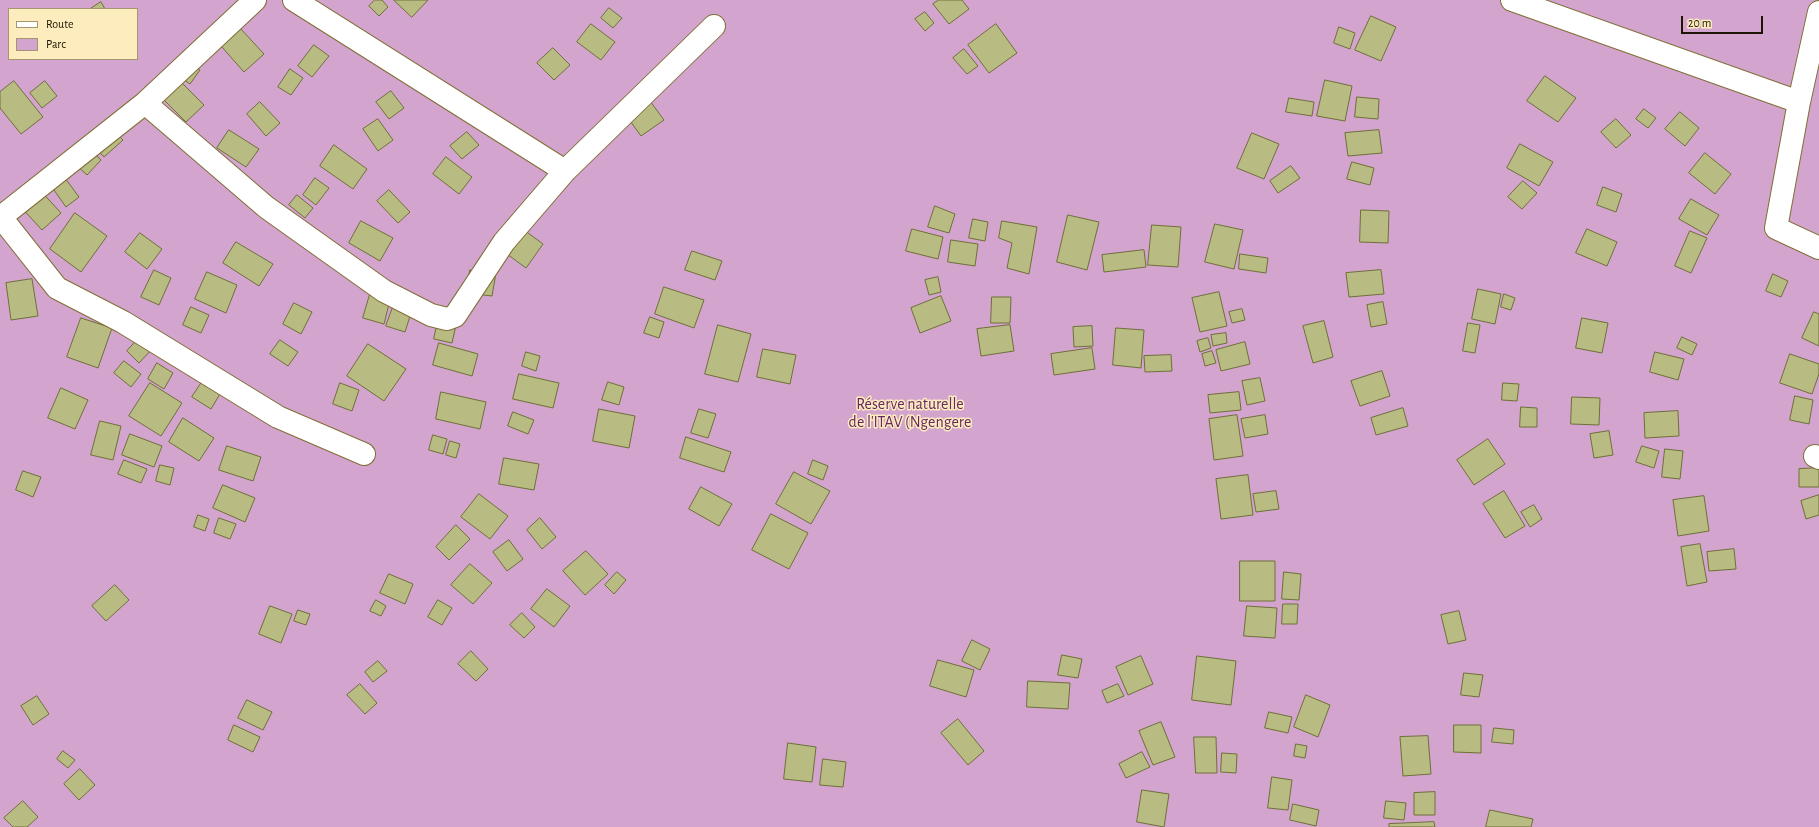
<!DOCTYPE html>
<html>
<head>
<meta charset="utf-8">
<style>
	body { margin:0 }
	#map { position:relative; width:1819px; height:827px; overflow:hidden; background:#f4dfa5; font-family:"Alegreya Sans",sans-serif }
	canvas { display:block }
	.legend { position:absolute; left:8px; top:8px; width:130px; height:52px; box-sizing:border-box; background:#fdedbe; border:1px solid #a39772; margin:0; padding:5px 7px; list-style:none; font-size:12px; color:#1d1501 }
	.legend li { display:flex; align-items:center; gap:8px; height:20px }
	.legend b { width:20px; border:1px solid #a39772 }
	.scale { position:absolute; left:1681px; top:16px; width:82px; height:18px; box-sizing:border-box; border:2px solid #1d1501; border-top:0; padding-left:5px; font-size:12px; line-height:14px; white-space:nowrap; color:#1d1501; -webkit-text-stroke:3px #fdedbe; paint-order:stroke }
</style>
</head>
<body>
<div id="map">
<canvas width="1819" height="827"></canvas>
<ul class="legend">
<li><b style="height:5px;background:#fff"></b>Route</li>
<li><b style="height:11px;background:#d3a4cd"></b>Parc</li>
</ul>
<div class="scale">20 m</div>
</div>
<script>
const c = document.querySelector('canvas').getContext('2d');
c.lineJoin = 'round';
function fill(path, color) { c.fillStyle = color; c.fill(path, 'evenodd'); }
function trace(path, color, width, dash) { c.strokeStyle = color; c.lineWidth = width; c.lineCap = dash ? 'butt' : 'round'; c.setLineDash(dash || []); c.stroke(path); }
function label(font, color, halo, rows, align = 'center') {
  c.font = font + ' "Alegreya Sans",sans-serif'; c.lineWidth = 3; c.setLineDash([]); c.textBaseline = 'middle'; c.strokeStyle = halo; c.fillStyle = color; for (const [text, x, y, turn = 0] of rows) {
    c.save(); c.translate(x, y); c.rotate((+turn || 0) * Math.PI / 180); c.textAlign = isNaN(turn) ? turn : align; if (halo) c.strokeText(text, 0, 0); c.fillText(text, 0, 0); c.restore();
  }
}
fill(new Path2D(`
	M0,0H1819V827H0ZM9,9H137V59H9Z`), '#d3a4cd');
const building = new Path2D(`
	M375,0H382L388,7L379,16L369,6Z
	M394,0H428L412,17Z
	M939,0H962L969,9L949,24L933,4Z
	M101,2L105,9H90Z
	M609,8L622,18L613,28L601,18Z
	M925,12L934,23L925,31L915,19Z
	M1371,16L1396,27L1381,61L1355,50Z
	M591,24L615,42L601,60L577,42Z
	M996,24L1017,53L989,73L968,45Z
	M1339,27L1355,33L1350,49L1334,43Z
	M240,28L264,54L244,72L221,46Z
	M314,45L329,56L312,77L298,66Z
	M553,48L570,65L554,80L537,63Z
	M964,49L978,66L967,74L953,58Z
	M184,58L200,70L190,84L173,72Z
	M290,69L303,78L291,95L278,87Z
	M1545,76L1576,98L1558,122L1527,101Z
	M1325,80L1352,86L1345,121L1317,116Z
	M14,81L43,117L21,134L0,108V92Z
	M45,81L57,96L42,108L30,93Z
	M180,81L204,105L186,122L162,98Z
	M391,91L404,108L389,119L376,102Z
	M1357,97L1379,99L1378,119L1355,117Z
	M1289,98L1314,102L1312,116L1286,112Z
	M650,101L664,120L641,136L628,118Z
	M260,102L280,123L266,136L247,114Z
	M1644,109L1656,118L1648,128L1636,119Z
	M1680,112L1699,128L1685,146L1665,129Z
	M378,119L393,140L378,151L363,129Z
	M1616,119L1631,135L1616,148L1601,132Z
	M110,127L123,140L104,157L92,144Z
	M229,130L259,149L246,167L217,148Z
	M1379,130L1382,153L1348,156L1345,133Z
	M467,132L479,145L462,159L450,146Z
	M1252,133L1279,144L1264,179L1237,168Z
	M1520,144L1553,162L1539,186L1507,168Z
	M334,145L367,169L353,189L320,166Z
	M88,148L101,160L87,175L74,163Z
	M1705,153L1731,174L1715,194L1689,173Z
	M446,157L472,177L459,194L433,174Z
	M1352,162L1374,168L1370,185L1347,179Z
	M1291,166L1300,178L1278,193L1270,181Z
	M62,174L79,197L66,207L49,183Z
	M315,178L329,188L316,205L303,195Z
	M1523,181L1537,193L1522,209L1508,197Z
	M1603,187L1622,194L1616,212L1597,205Z
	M38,188L61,213L42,230L19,205Z
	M389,190L410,212L398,223L377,201Z
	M297,195L313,208L305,218L289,205Z
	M1691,199L1719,215L1707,235L1679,219Z
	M935,206L955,214L949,233L928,227Z
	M1361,210L1389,211L1388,243L1360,242Z
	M75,213L107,236L81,272L50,249Z
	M1068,215L1099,222L1087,270L1057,262Z
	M509,219L543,244L526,268L492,243Z
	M973,219L988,222L985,241L969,238Z
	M361,221L393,238L380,261L349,243Z
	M1002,221L1037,227L1029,274L1007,268L1012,243L999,238Z
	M1215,224L1243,230L1234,269L1205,262Z
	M1152,225L1181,227L1178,267L1148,265Z
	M912,229L943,237L938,259L906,251Z
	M1587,229L1617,242L1607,266L1576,253Z
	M1690,231L1707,238L1691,273L1675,266Z
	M140,233L162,249L147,269L125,252Z
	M951,240L978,244L975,266L948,262Z
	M236,242L273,264L259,286L223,263Z
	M1144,250L1146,267L1104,272L1102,255Z
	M692,251L722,261L715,280L685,270Z
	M1240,254L1268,258L1266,273L1239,269Z
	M154,270L171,278L159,305L141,297Z
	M470,270L496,273L492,296L467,293Z
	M1381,270L1384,294L1349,297L1346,273Z
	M207,272L237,285L226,313L195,299Z
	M1773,274L1788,281L1781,297L1766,291Z
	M938,277L941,292L929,295L925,280Z
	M32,279L38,316L11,320L6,283Z
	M664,287L704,300L694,328L655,314Z
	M1478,289L1501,294L1495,324L1472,319Z
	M371,291L391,296L384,324L363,318Z
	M1219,292L1227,326L1200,332L1192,298Z
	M1504,294L1515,298L1511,310L1501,307Z
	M941,296L951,321L920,333L911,308Z
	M992,297H1011L1010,323H991Z
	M1383,302L1387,324L1371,327L1367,305Z
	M294,303L312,312L301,334L283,324Z
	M191,307L209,315L201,333L183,325Z
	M393,307L411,313L405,332L386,326Z
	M1242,309L1245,320L1232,323L1229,312Z
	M1814,312L1819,314V346L1802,338Z
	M650,317L664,322L659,338L644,333Z
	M81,318L112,328L98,368L67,357Z
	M1582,318L1608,323L1602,353L1576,348Z
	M438,321L456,325L452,343L434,339Z
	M1324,321L1333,357L1313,363L1303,326Z
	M1468,323L1480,325L1475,353L1463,351Z
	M718,325L751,334L738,382L705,374Z
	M1010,325L1014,351L981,356L977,329Z
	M1092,326L1093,346L1074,347L1073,327Z
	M1116,328L1144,330L1141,368L1113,365Z
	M1226,333L1227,343L1213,346L1211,335Z
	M1682,337L1697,344L1692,355L1677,348Z
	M139,338L151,350L139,363L127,351Z
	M1208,338L1211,348L1200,352L1197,341Z
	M280,340L298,352L288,366L270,354Z
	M1245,342L1250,364L1221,371L1216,350Z
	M439,343L478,354L472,376L433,365Z
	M368,344L406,369L384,401L347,376Z
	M1092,348L1095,369L1054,375L1051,354Z
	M763,349L796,355L790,384L757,377Z
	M1212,351L1216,363L1205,366L1202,354Z
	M526,352L540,356L536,371L522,366Z
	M1655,352L1684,359L1678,380L1650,372Z
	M1790,354L1819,364V374L1812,394L1780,383Z
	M1171,355L1172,371L1145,372L1144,356Z
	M124,361L141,374L131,387L114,373Z
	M157,363L173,373L164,389L148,379Z
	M1382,371L1390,396L1360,406L1351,381Z
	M519,374L559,383L553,408L513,399Z
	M1260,378L1265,401L1247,405L1242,381Z
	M202,382L220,394L211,409L192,397Z
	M608,382L624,387L619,405L602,400Z
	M150,383L182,403L161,436L129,416Z
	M340,383L359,390L352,411L333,404Z
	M1503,383L1519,384L1517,401L1502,400Z
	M61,388L88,400L75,429L48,418Z
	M441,392L486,402L480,429L436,419Z
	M1239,392L1241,410L1210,413L1208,395Z
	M1795,396L1813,400L1809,424L1790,420Z
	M1572,397L1600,398L1599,425L1571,424Z
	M1521,407L1537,408V427H1520Z
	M1403,408L1408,426L1376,435L1371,418Z
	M599,409L635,416L629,448L593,441Z
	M699,409L716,414L708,438L691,433Z
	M1678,411L1679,436L1645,438L1644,413Z
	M513,412L534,420L528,434L508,426Z
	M1237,415L1243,456L1214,460L1209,419Z
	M1265,415L1268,434L1245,438L1241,419Z
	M183,418L214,438L199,461L169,442Z
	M100,421L121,426L113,460L91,455Z
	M1609,431L1613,455L1594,458L1590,434Z
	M130,434L162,446L154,467L122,455Z
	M433,435L447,439L443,454L429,450Z
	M686,437L731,452L724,472L680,458Z
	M1488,439L1505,464L1474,485L1457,460Z
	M450,441L460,444L456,458L446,455Z
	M227,446L261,457L253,481L219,470Z
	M1642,446L1659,451L1654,468L1636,462Z
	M1665,449L1683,451L1680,479L1662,477Z
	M504,458L539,464L534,490L499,484Z
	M124,460L147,469L141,483L118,474Z
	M813,460L828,466L823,480L808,474Z
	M160,465L174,468L170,485L156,481Z
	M1819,468V487H1799V469Z
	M23,471L41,477L33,497L16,490Z
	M794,472L830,491L811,524L776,504Z
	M1248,475L1253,515L1221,519L1216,479Z
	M223,485L255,498L245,522L213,508Z
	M701,487L732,504L719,526L689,509Z
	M1276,491L1279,509L1256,512L1253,494Z
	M1504,491L1525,526L1505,538L1483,504Z
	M479,494L508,516L490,539L461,517Z
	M1819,495V515L1806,519L1801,501Z
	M1704,496L1709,531L1678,536L1673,500Z
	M1534,505L1542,519L1530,527L1521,512Z
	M771,514L808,533L789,569L752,550Z
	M198,515L209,519L205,531L194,527Z
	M219,518L236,524L230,539L214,533Z
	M540,518L556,537L542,549L527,530Z
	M456,525L470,539L449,560L436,547Z
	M509,540L523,559L507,571L493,552Z
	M1700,544L1707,582L1687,586L1681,547Z
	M1734,549L1736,569L1709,571L1707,552Z
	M586,551L608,574L585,595L563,571Z
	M1240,561H1275V601H1240Z
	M470,564L492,583L473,604L451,585Z
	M617,572L626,580L614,594L605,585Z
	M1284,572L1301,574L1299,600L1282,599Z
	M389,574L413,584L405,604L380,593Z
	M115,585L129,600L106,621L92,606Z
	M547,589L570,606L554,627L531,609Z
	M376,600L386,606L381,616L370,611Z
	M438,600L452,608L442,625L428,617Z
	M1283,604H1298L1297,624H1282Z
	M270,606L292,614L281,643L259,634Z
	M1247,606L1277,608L1275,638L1244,636Z
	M298,610L310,614L306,625L294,621Z
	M1459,611L1466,640L1448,644L1441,615Z
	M522,613L535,627L524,638L510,625Z
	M972,640L990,649L980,670L962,661Z
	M471,651L488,669L476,681L458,664Z
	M1062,655L1082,659L1078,678L1058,675Z
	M1141,656L1153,684L1128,695L1116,667Z
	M1197,656L1236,661L1231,705L1192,700Z
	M938,660L974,670L966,697L930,686Z
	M378,661L387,671L373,682L365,672Z
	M1464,673L1483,675L1479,697L1461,695Z
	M1028,681L1070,683L1068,709L1027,707Z
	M360,684L377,703L365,714L347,695Z
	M1118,684L1124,696L1107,703L1102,691Z
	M1306,695L1330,705L1318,737L1294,727Z
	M37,696L49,714L33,725L21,706Z
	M247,700L272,712L263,730L238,718Z
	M1269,712L1292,717L1288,733L1265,728Z
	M958,719L984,751L968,765L941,733Z
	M1161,722L1175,757L1153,765L1139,731Z
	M234,725L260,737L253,752L228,740Z
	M1454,725H1481V753L1454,752Z
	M1494,728L1514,730L1513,744L1492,742Z
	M1428,736L1431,774L1403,776L1400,737Z
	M1194,737H1216L1217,773H1196Z
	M788,743L816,747L812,782L784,779Z
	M1296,744L1307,746L1305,758L1294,756Z
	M63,751L75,760L68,768L57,759Z
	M1142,752L1150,767L1126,778L1119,764Z
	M1222,753L1237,754L1236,773L1221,772Z
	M823,759L846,762L843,787L820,785Z
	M80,769L95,785L79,800L64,784Z
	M1272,777L1292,780L1288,810L1268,808Z
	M1142,790L1169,794L1164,827L1137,822Z
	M1435,792V815H1414V793Z
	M23,801L38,817L27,827H13L4,818Z
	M1386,801L1406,803L1404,820L1384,818Z
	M1293,804L1319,810L1316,826L1290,820Z
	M1490,810L1533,819L1531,827H1486Z
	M1434,822L1435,827H1389V824Z`);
fill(building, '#b9bc82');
trace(building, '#6e7038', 1);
const minor = new Path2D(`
	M294,0L565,171
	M1512,0L1799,102
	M1819,12L1799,102L1776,228L1819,248
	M145,103L266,207L384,291L431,315L447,319L455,316L504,242L565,171L714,26
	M0,216L57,288L123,322L278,417L364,454
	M1,217L145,103L255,0
	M1815,456L1819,458`);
trace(minor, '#816e37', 24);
trace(minor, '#fff', 22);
label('16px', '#672862', '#fdedbe', [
	["Réserve naturelle",910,404],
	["de l'ITAV (Ngengere",910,422]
]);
</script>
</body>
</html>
